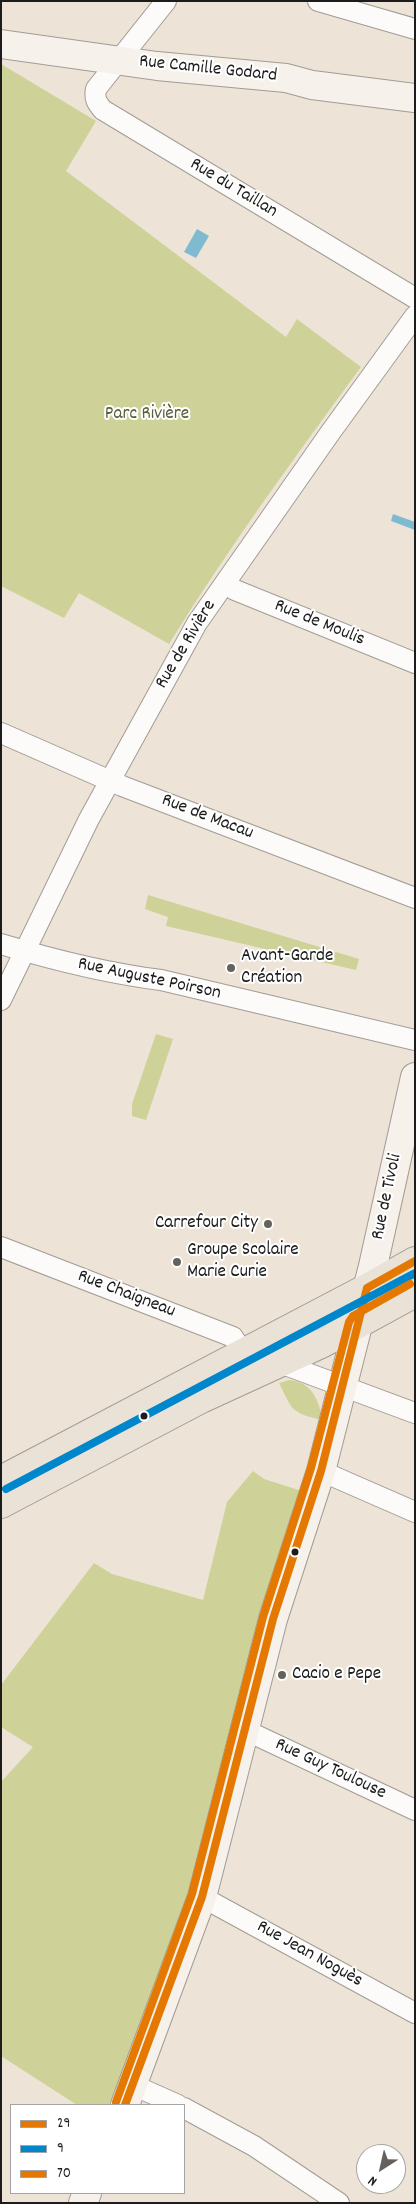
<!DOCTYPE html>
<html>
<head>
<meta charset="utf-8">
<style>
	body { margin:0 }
	#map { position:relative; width:416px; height:2204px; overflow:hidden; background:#ede3d6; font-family:Dekko,sans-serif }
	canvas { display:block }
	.frame { position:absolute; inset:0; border:2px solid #1c1c1c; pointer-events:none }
	.legend { position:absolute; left:10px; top:2104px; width:175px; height:90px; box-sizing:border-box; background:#fff; border:1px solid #a4a4a4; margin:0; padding:6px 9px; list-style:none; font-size:15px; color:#1c1c1c }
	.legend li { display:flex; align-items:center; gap:10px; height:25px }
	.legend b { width:25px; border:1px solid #a4a4a4 }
	.north { position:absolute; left:356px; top:2144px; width:50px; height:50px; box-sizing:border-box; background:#fff; border:1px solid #a4a4a4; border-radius:50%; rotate:215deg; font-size:14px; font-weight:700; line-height:20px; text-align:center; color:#1c1c1c }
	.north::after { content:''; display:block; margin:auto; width:18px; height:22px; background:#65625d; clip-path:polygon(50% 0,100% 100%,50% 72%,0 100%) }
</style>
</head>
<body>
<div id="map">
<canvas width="416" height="2204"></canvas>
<div class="frame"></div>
<ul class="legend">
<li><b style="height:6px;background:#e47801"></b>29</li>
<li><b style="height:6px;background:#0086cb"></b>9</li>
<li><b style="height:6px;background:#e47801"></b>70</li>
</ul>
<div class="north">N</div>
</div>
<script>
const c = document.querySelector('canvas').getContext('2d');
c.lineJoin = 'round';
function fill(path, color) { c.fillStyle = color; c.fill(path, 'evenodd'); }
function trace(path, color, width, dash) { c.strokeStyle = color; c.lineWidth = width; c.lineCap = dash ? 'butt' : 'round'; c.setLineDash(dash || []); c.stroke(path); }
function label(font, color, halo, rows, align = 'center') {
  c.font = font + ' Dekko,sans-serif'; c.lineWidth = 4; c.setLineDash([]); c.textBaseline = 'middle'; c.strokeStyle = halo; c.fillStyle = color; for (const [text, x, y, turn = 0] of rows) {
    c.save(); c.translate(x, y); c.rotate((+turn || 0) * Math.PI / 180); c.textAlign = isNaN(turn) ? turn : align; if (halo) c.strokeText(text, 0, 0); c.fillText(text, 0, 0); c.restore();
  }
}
fill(new Path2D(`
	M1,64L96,121L66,171L286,337L297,319L361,367C295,457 228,548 169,644L79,593L64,618L1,586Z
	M148,895L359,959L356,970L166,926L168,917L145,909Z
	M156,1034L173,1039L146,1120L132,1116V1104Z
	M290,1380C313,1383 318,1400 323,1420C291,1413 293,1411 279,1383Z
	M253,1471L264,1479L305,1492L199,1870L156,1990L109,2105H77L1,2056V1782L33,1747L1,1727V1685L94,1563L112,1574L203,1600L227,1502Z`), '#ced298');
fill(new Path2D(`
	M197,229L209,236L196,258L184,252Z
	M393,514L415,522V530L391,521Z`), '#7fbbd0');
const street = new Path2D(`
	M166,1L96,89C94,99 97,103 103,110L415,298
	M318,1L415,29
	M225,583L235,590L415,663
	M1,733L122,786L415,898
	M1,944C54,960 106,973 161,980L415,1040
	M1,1000L89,819L197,623L330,433L415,316
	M1,1247L233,1337L243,1353
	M280,1363L415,1413
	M321,1471L415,1512
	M245,1730L415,1810
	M202,1897L415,2013
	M133,2085L178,2105
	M184,2108L254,2146L339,2203`);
const secondary = new Path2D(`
	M1,44L157,66L286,78L312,85L415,98
	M125,2105L202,1897L273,1619L321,1471L373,1266L415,1077
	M83,2203L87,2193`);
const primary = new Path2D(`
	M1,1480L367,1288L415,1261
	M1,1504L201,1399L323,1343L415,1293`);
trace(street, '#a19c95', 22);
trace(secondary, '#a19c95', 30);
trace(primary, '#a19c95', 30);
trace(street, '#fcfbf9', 20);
trace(secondary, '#f6f1eb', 28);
trace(primary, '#ebe2d7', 28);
trace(new Path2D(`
	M125,2105L202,1897L273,1619L321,1471L367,1288L415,1261`), '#e47801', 8);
trace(new Path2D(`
	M6,1489L415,1273`), '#0086cb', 8);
trace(new Path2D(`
	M116,2102L192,1894L263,1617L311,1468L349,1322L353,1316L410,1284`), '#e47801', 8);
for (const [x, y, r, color] of [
	[231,968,5,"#65625d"],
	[268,1224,5,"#65625d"],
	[177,1262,5,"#65625d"],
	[144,1416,4.5,"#1c1c1c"],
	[295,1552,4.5,"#1c1c1c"],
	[282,1675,5,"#65625d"]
]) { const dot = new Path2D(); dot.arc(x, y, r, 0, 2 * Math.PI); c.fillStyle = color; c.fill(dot); trace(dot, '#fff', 2); }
label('19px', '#1c1c1c', '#fff', [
	["Rue Camille Godard",208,70,6],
	["Rue du Taillan",233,189,31],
	["Rue de Moulis",319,624,22],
	["Rue de Rivière",187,645,-59],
	["Rue de Macau",207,818,21],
	["Rue Auguste Poirson",149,980,12],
	["Rue de Tivoli",388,1197,-78],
	["Rue Chaigneau",126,1295,21],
	["Rue Guy Toulouse",330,1770,25],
	["Rue Jean Noguès",309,1955,29]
]);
label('19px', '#595f3a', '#fff', [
	["Parc Rivière",147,415]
]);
label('19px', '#1c1c1c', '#fff', [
	["Avant-Garde",241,957],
	["Création",241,979],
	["Carrefour City",258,1224,"right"],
	["Groupe Scolaire",187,1251],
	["Marie Curie",187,1273],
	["Cacio e Pepe",292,1675]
], 'left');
</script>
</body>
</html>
